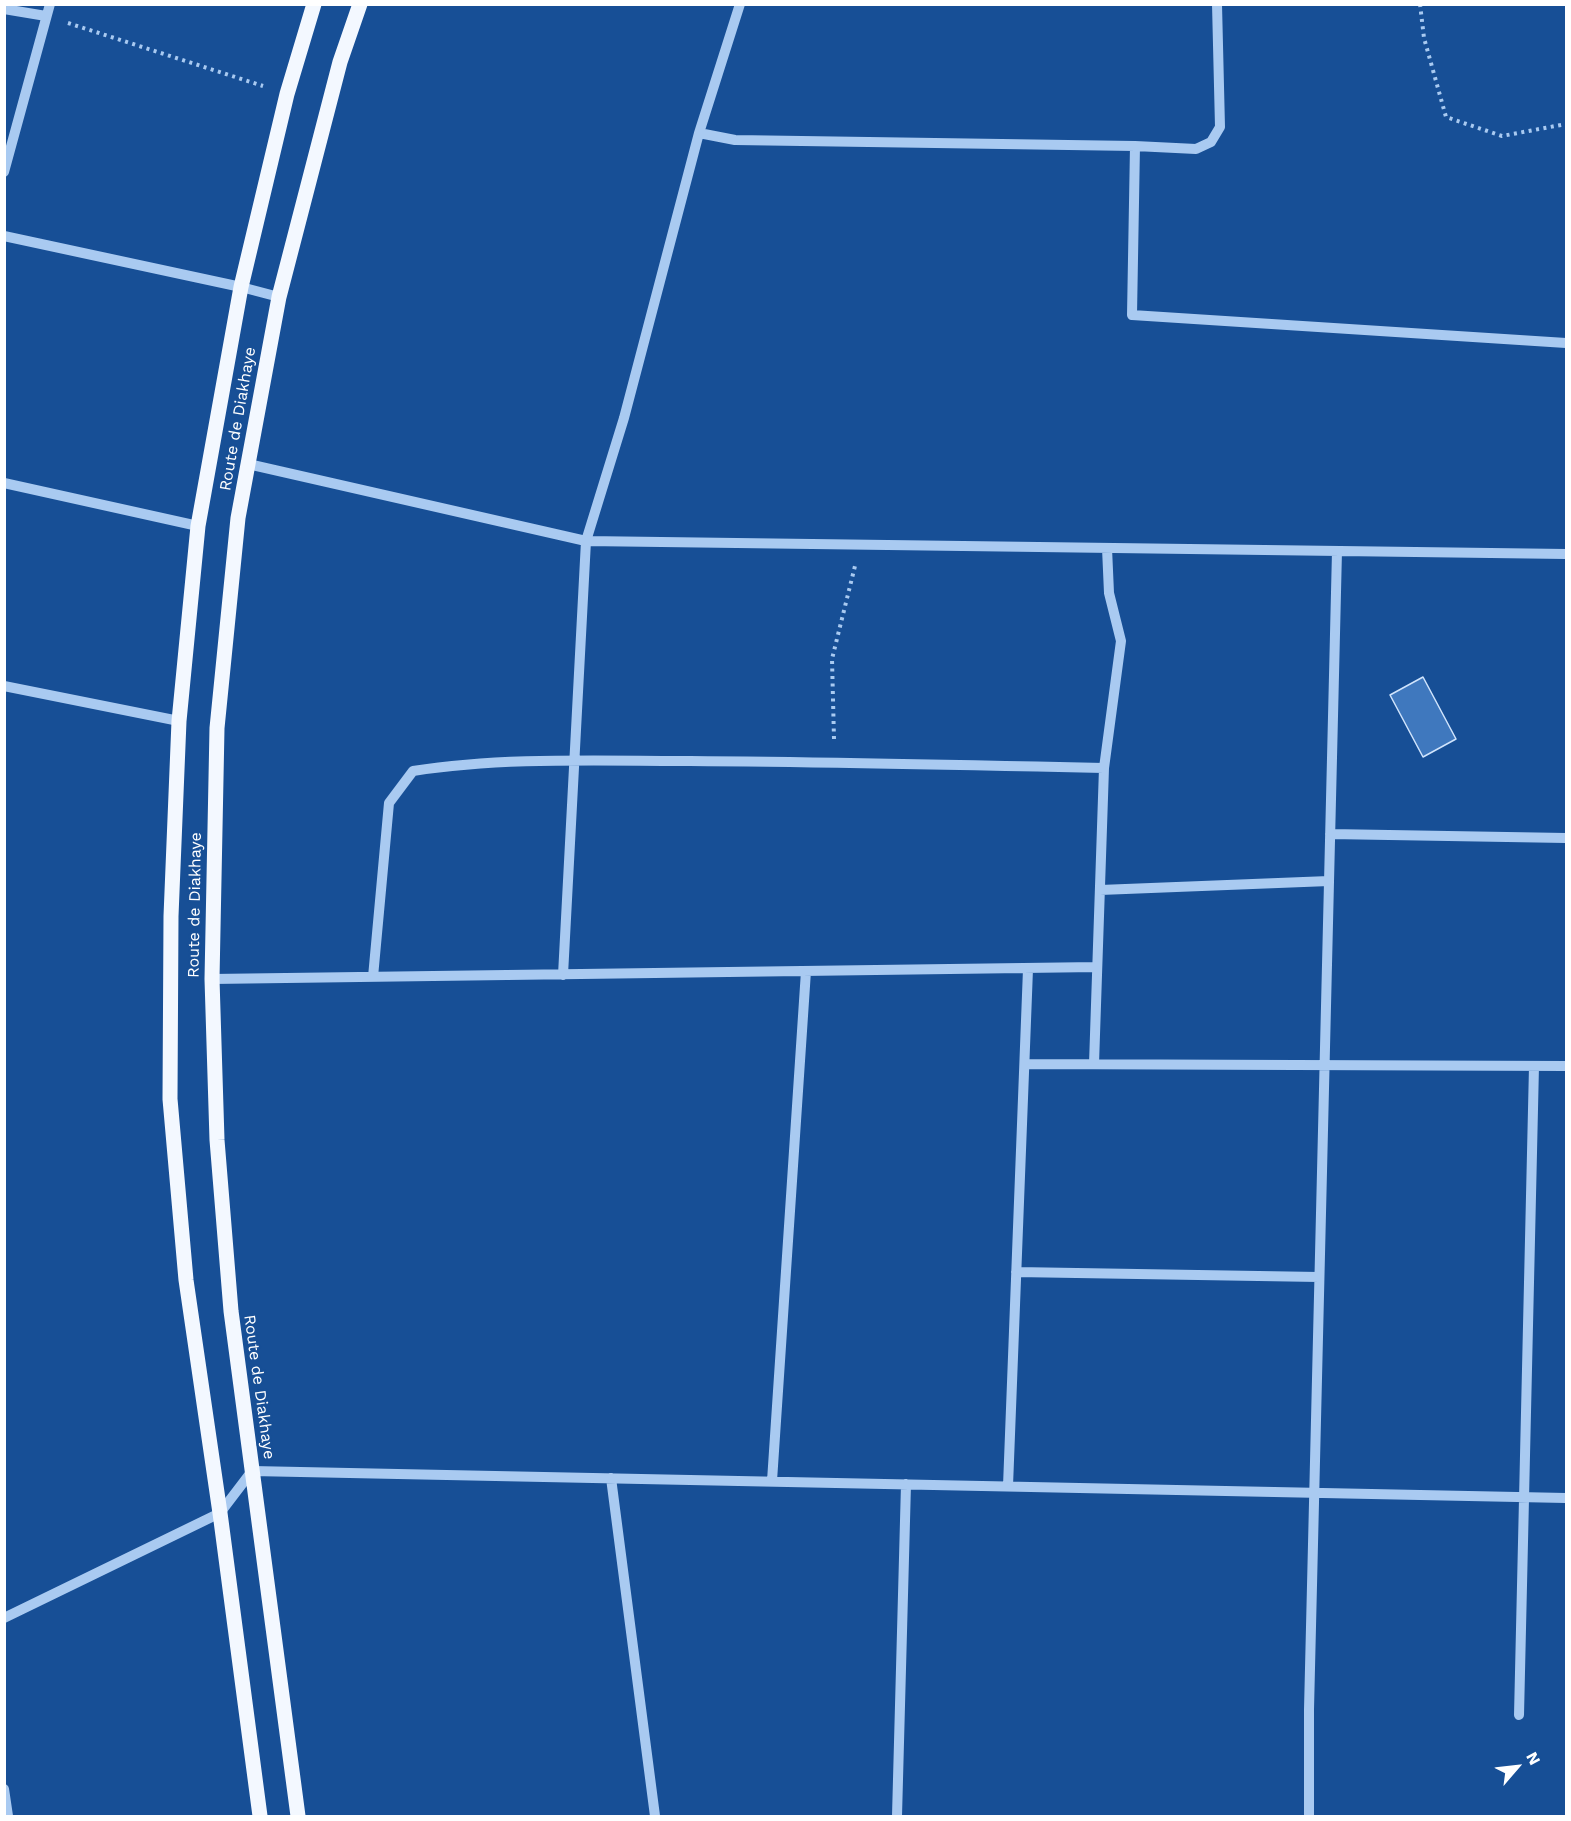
<!DOCTYPE html>
<html>
<head>
<meta charset="utf-8">
<style>
	body { margin:0 }
	#map { position:relative; width:1571px; height:1821px; overflow:hidden; background:#174f96; font-family:"Work Sans",sans-serif }
	canvas { display:block }
	.frame { position:absolute; inset:0; border:6px solid #fff; pointer-events:none }
	.north { position:absolute; left:1487px; top:1737px; width:60px; height:60px; -webkit-text-stroke:4px #174f96; paint-order:stroke; rotate:62deg; font-size:16px; font-weight:700; line-height:24px; text-align:center; color:#fff }
	.north::after { content:''; display:block; margin:auto; width:21px; height:27px; background:#fff; clip-path:polygon(50% 0,100% 100%,50% 72%,0 100%) }
</style>
</head>
<body>
<div id="map">
<canvas width="1571" height="1821"></canvas>
<div class="frame"></div>
<div class="north">N</div>
</div>
<script>
const c = document.querySelector('canvas').getContext('2d');
c.lineJoin = 'round';
function fill(path, color) { c.fillStyle = color; c.fill(path, 'evenodd'); }
function trace(path, color, width, dash) { c.strokeStyle = color; c.lineWidth = width; c.lineCap = dash ? 'butt' : 'round'; c.setLineDash(dash || []); c.stroke(path); }
function label(font, color, halo, rows, align = 'center') {
  c.font = font + ' "Work Sans",sans-serif'; c.lineWidth = 4.5; c.setLineDash([]); c.textBaseline = 'middle'; c.strokeStyle = halo; c.fillStyle = color; for (const [text, x, y, turn = 0] of rows) {
    c.save(); c.translate(x, y); c.rotate((+turn || 0) * Math.PI / 180); c.textAlign = isNaN(turn) ? turn : align; if (halo) c.strokeText(text, 0, 0); c.fillText(text, 0, 0); c.restore();
  }
}
const building = new Path2D(`
	M1423,677L1456,739L1423,757L1390,695Z`);
fill(building, '#3f78be');
trace(building, '#d0e4fc', 1.5);
trace(new Path2D(`
	M1420,4L1424,38L1446,117L1502,136L1566,124
	M68,23L263,86
	M834,739L832,659L855,566`), '#a9caf1', 4, [3, 4.5]);
trace(new Path2D(`
	M4,9L46,16
	M699,133L735,140L1135,146L1196,149L1211,142L1220,127L1217,4
	M1135,146L1132,315L1566,343
	M4,172L50,4
	M4,236L241,287L279,297
	M248,464L586,541L1566,554
	M4,483L198,526
	M4,686L179,721
	M1330,834L1566,838
	M1100,890L1329,881
	M563,975L586,541L624,418L699,133L740,4
	M373,977L389,803L413,771C504,757 598,761 690,761C828,762 966,765 1104,768
	M212,979L1097,967
	M1025,1064L1566,1066
	M1094,1064L1104,768L1121,641L1109,593L1107,548
	M1016,1272L1319,1277
	M611,1478L655,1816
	M772,1481L806,971
	M1008,1486L1028,969
	M4,1618L220,1513L252,1471L1566,1498
	M1519,1715L1534,1066
	M4,1789L8,1816
	M897,1816L906,1484
	M1309,1816V1709L1337,551`), '#a9caf1', 10);
trace(new Path2D(`
	M260,1816L220,1513L186,1280L170,1099L171,916L179,721L198,526L241,287L287,94L314,4
	M298,1816L231,1311L217,1140L212,979L217,728L238,518L279,297L340,62L360,4`), '#f3f8ff', 15);
label('16px', '#fff', '#174f96', [
	["Route de Diakhaye",238,419,-80],
	["Route de Diakhaye",195,905,-89],
	["Route de Diakhaye",259,1387,82]
]);
</script>
</body>
</html>
